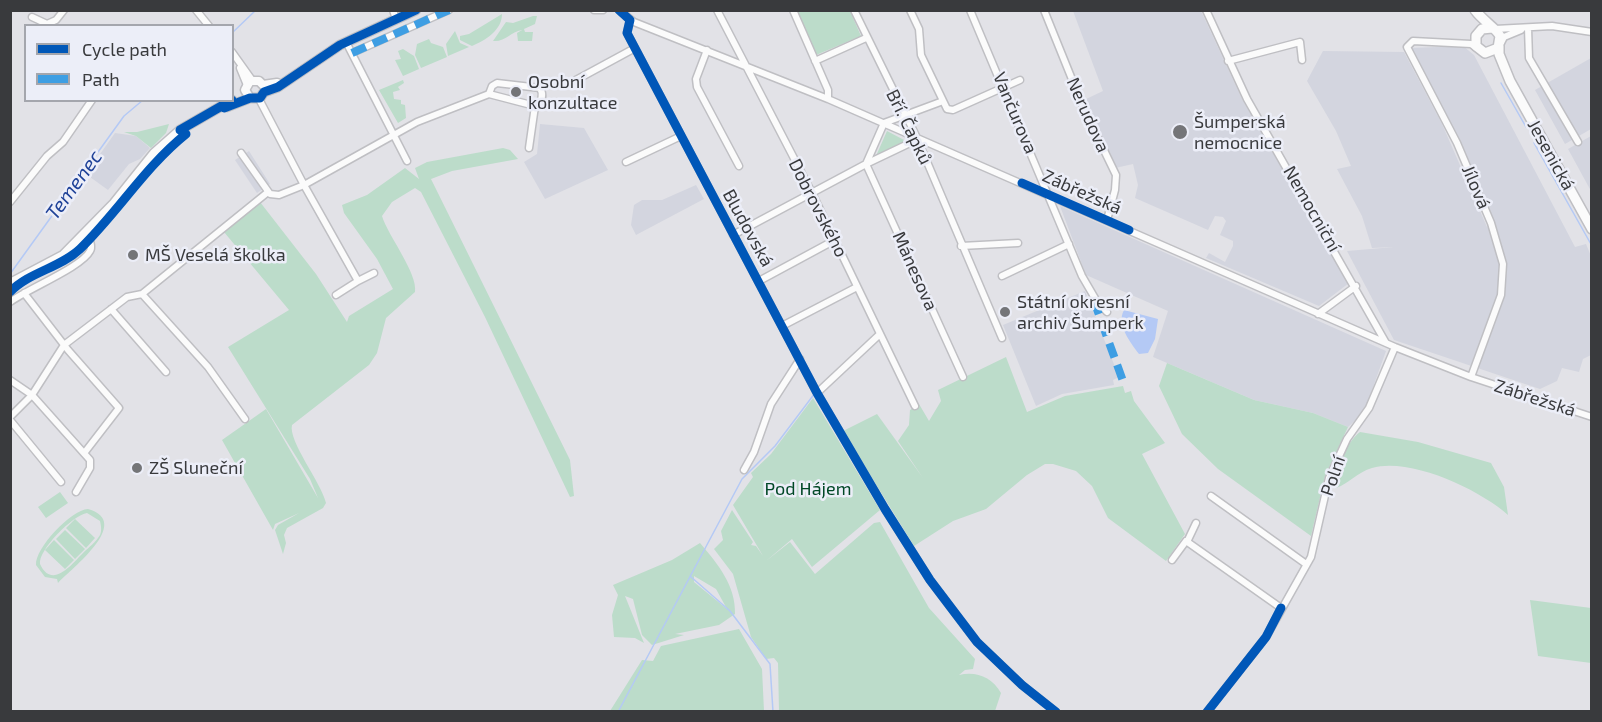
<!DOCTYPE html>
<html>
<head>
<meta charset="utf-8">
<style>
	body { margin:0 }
	#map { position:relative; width:1602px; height:722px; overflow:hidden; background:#e2e2e7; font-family:"Exo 2",sans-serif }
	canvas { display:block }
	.frame { position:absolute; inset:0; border:12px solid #393a3d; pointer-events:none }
	.legend { position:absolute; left:24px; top:24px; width:210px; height:78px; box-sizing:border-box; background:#eceef8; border:2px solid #a4a6ad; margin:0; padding:8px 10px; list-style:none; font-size:18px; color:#393a3d }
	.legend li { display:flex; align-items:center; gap:12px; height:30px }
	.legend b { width:30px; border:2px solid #a4a6ad }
</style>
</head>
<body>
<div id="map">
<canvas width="1602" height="722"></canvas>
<div class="frame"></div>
<ul class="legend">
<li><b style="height:8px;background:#0057b8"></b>Cycle path</li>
<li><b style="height:8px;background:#3e9ee3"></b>Path</li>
</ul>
</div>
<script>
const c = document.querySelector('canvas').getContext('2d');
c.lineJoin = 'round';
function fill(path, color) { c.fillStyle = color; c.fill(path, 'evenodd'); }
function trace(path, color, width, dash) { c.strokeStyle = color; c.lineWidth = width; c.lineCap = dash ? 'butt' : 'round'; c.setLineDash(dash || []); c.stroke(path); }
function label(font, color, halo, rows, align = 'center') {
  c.font = font + ' "Exo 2",sans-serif'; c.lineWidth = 5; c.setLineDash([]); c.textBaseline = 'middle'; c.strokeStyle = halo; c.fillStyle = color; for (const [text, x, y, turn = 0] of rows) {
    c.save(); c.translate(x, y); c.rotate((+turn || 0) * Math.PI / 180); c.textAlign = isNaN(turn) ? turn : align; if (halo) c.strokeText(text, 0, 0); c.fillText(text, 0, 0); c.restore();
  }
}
fill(new Path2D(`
	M1073,11H1201L1243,101L1349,283L1319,306L1206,258L1209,253L1225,262L1233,246V241L1220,235L1226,221L1223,217L1215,216L1208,230L1135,198L1138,185L1133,164L1115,168L1084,100L1103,91Z
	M1463,46L1474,55L1575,247L1586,244L1591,256V355L1583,359L1579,372L1562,368L1557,381L1540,389L1394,340L1347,251L1394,247L1372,248L1362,216L1337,169L1351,166L1336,131L1307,81L1323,51L1404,52L1442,124L1487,227L1497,233L1492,216L1456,133L1411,48Z
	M1591,58V129L1565,144L1535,90Z
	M540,124L584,128L608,170L545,199L524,162L537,154Z
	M115,133L136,136L150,148L140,159L129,164L108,190L90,177L88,171Z
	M1591,136V191L1568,149Z
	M249,151L270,184L257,193L235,160Z
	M696,185L704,199L636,235L631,225L634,205L642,200H662Z
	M1060,206L1386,351L1368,401L1359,417L1348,427L1313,413L1254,400L1153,357L1168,311L1086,275Z
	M1085,291L1119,377L1113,380L1114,385L1062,394L1036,406L1003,325Z`), '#d3d5df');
fill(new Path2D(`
	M796,11H850L861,36L816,55Z
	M502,14C502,30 486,40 472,46L460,40V36L469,34Z
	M533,16H537L535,24L524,29L525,32H533L532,41H518L517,33L522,30C510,32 506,42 493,41L506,22L513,23Z
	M455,31L460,43L469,47L448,56L446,44Z
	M429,39L431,43L443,47L447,57L421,68L415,55L417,44Z
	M403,49L414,56L419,69L403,76L395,60L401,59L398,51Z
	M403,80L404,83L398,87L400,90L393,92L394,99L401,100V104L405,105L406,118L398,123L379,90Z
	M169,124L166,133L151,148L136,136L124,132H137Z
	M887,131L906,141L904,144L876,156Z
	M503,148L510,150L518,159L452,171L431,179L570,460L574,496L570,497L485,317L421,192L415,188L392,202L382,216C388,236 418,273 415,292L386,318L377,353L369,365L292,425C288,441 321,482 326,503L323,508L287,528L284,535L286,543L283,554L275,530L278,525L299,513L275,524L273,530L222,440L266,409L318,498L310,479L228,347L289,310L224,232L260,202L316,274L347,322L349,316L393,289L377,259L344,213L342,205L367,195L405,168L419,179L415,168L427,162Z
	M1006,357L1027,412L1065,396L1123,386L1125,393L1131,391L1134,401L1165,443L1142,454L1185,534L1166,561L1108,518L1092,486L1076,471L1053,464H1045L1027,475L986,509L953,521L914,546L843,431L877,414L923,478L898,441L909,425L910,410L919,404L929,421L941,401L938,390Z
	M1167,363L1254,400L1313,413L1348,427L1325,476L1311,536L1218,469L1182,434L1159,386Z
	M813,398L880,510L812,567L792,539L766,561L790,542L815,574L874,523L880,522L929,608L975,659L973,669L965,670L959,675C976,671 992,677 1001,693L995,711H779L778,663L774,658L766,659L751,637L733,574L714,549L723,540L721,531L732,510L753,542L751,545L756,546L763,556L733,505L753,477L751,473L771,454Z
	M1360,432L1418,442L1491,463L1504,487L1508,515C1480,490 1411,457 1372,468C1358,472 1348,484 1336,488C1331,472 1347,442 1360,432Z
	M60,492L68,503L46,518L38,507Z
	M88,509C133,522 72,568 58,583L57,579L45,577L36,565C35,548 71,510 88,509ZM87,513L100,521C101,526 102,530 100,535C96,542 89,547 83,553C72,564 52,590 40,564C38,550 73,515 87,513Z
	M75,519L95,538L86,548L66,528Z
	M65,530L85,549L75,559L56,539Z
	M54,540L74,560L65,569L45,550Z
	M700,543C718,564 736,586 735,614L719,625L675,634L684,635L652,645L642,635L633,599L625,596L644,643L635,638L614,637L612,615L618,595L613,585L672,560ZM694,576L716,589L727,609L694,582Z
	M1530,600L1591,608V663L1538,656Z
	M739,629L762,669L764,711H610L642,660L653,661L661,646Z`), '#bcdcca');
fill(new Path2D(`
	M1124,310L1158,319L1155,339L1148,353L1139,354C1130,342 1116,324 1124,310Z`), '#b4c9f5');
trace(new Path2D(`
	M232,33L256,10
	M1501,83L1526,127
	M1534,143L1592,246
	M10,274L124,116L143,100
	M690,576L730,611L770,664L773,712
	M618,712L742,479L775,446L815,393`), '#b4c9f5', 1.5);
const street = new Path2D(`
	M196,10L209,26
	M393,10L396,19
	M594,10H603
	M619,10L634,22L828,99L1395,347L1471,377L1592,417
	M717,10L812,193L915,406
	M793,10L828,90V99
	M854,10L916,136L1002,338
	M910,10L919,29L921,55L947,109L953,110L1020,80
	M970,10L1082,276L1096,300L1107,312
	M1044,10L1084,109L1116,175L1115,190L1107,220
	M1206,10L1247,99L1386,343
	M32,17L47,24L56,20L64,10
	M630,20L627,33L817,393L885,509L930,580L977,642L1022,685L1056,712
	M1528,28L1529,58L1578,142
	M1495,29L1552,26L1592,32
	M346,42L407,161
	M1501,43L1504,37L1521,30
	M707,50L696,79L697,87L739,166
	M232,52L252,80
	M352,53L449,10
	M815,61L866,38
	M1228,61L1300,42L1302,60
	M240,68L247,85
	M576,80L635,48
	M259,99L304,185L417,122L489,94L535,106C542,101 544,95 540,88L497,83L492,86L489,94
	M916,136L910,143L866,164L963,377
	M529,148L535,106
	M241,153L270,194L279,195L304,185L358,281L336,295
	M626,162L681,136
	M10,202L47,156L63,142L92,100
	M733,235L866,164L884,123L943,101
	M961,246L1018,243
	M1002,276L1069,244
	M358,281L374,273
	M759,281L835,240
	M24,293L68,350L119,408L85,452
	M142,294L268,192
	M142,294L208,367L245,419
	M10,302C27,289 82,267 90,251C93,246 89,238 86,233
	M111,309L166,372
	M1318,314L1356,286
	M782,326L857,287
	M1471,377L1501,295L1503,264L1491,223L1457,143L1407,47L1413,41L1471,44L1477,48
	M10,380L32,395L90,460V468L76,492
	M817,393L880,334
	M10,417L32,395L64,345L127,297L142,294
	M10,420L61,482
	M744,470L754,452L771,404L800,359
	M1211,496L1306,564
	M1187,542L1196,523
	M1172,560L1186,541L1281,608
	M1207,712L1266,637L1311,557L1329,478L1347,439L1369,408L1395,347`);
const secondary = new Path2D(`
	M250,98L245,90L250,81H259L263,85L277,83
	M227,107L250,98H260L264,92L278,87L340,45L416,10
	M10,283L63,255L114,203L154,153L180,130L232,100`);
const primary = new Path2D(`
	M1475,10C1483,21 1496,28 1500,36L1498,48L1485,53L1476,46V36L1482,29L1492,28
	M1499,46V54L1510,81L1592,229`);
trace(street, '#bfbfc3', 9);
trace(secondary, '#bfbfc3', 11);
trace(primary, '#bfbfc3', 12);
trace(street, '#fbfbfb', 6);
trace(secondary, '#fbfbfb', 8);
trace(primary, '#fbfbfb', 9);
trace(new Path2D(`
	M352,53L449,10
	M1096,300L1095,304L1123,381`), '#3e9ee3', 8, [15, 8]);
trace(new Path2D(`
	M619,10L630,20L627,33L817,393L885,509L930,580L977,642L1022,685L1056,712
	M224,108L250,98H260L264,92L278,87L340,45L416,10
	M1022,183L1129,230
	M10,292C29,272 60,268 80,249C118,212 145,167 186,134L180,130L232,100
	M1207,712L1266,637L1281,608`), '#0057b8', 9);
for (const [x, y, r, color] of [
	[516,92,6,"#747578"],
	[1180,132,8,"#747578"],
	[133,255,6,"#747578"],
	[1005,312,6,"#747578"],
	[137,468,6,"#747578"]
]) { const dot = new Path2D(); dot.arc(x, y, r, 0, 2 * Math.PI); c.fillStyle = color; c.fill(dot); trace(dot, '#eceef8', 2); }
label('18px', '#393a3d', '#eceef8', [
	["Osobní",528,82],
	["konzultace",528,103],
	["Šumperská",1194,122],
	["nemocnice",1194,143],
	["MŠ Veselá školka",145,255],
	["Státní okresní",1017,302],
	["archiv Šumperk",1017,323],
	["ZŠ Sluneční",149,468]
], 'left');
label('18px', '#393a3d', '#eceef8', [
	["Vančurova",1015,113,67],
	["Nerudova",1088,115,66],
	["Bří. Čapků",909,127,64],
	["Jesenická",1551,155,61],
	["Jílová",1476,187,67],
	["Zábřežská",1082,192,24],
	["Dobrovského",818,208,63],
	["Nemocniční",1312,209,60],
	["Bludovská",748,228,61],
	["Mánesova",915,271,66],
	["Zábřežská",1535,398,18],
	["Polní",1333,476,-71]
]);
label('18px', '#004826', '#eceef8', [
	["Pod Hájem",808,489]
]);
label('italic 20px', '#1f4298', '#eceef8', [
	["Temenec",74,185,-54]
]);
</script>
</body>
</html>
